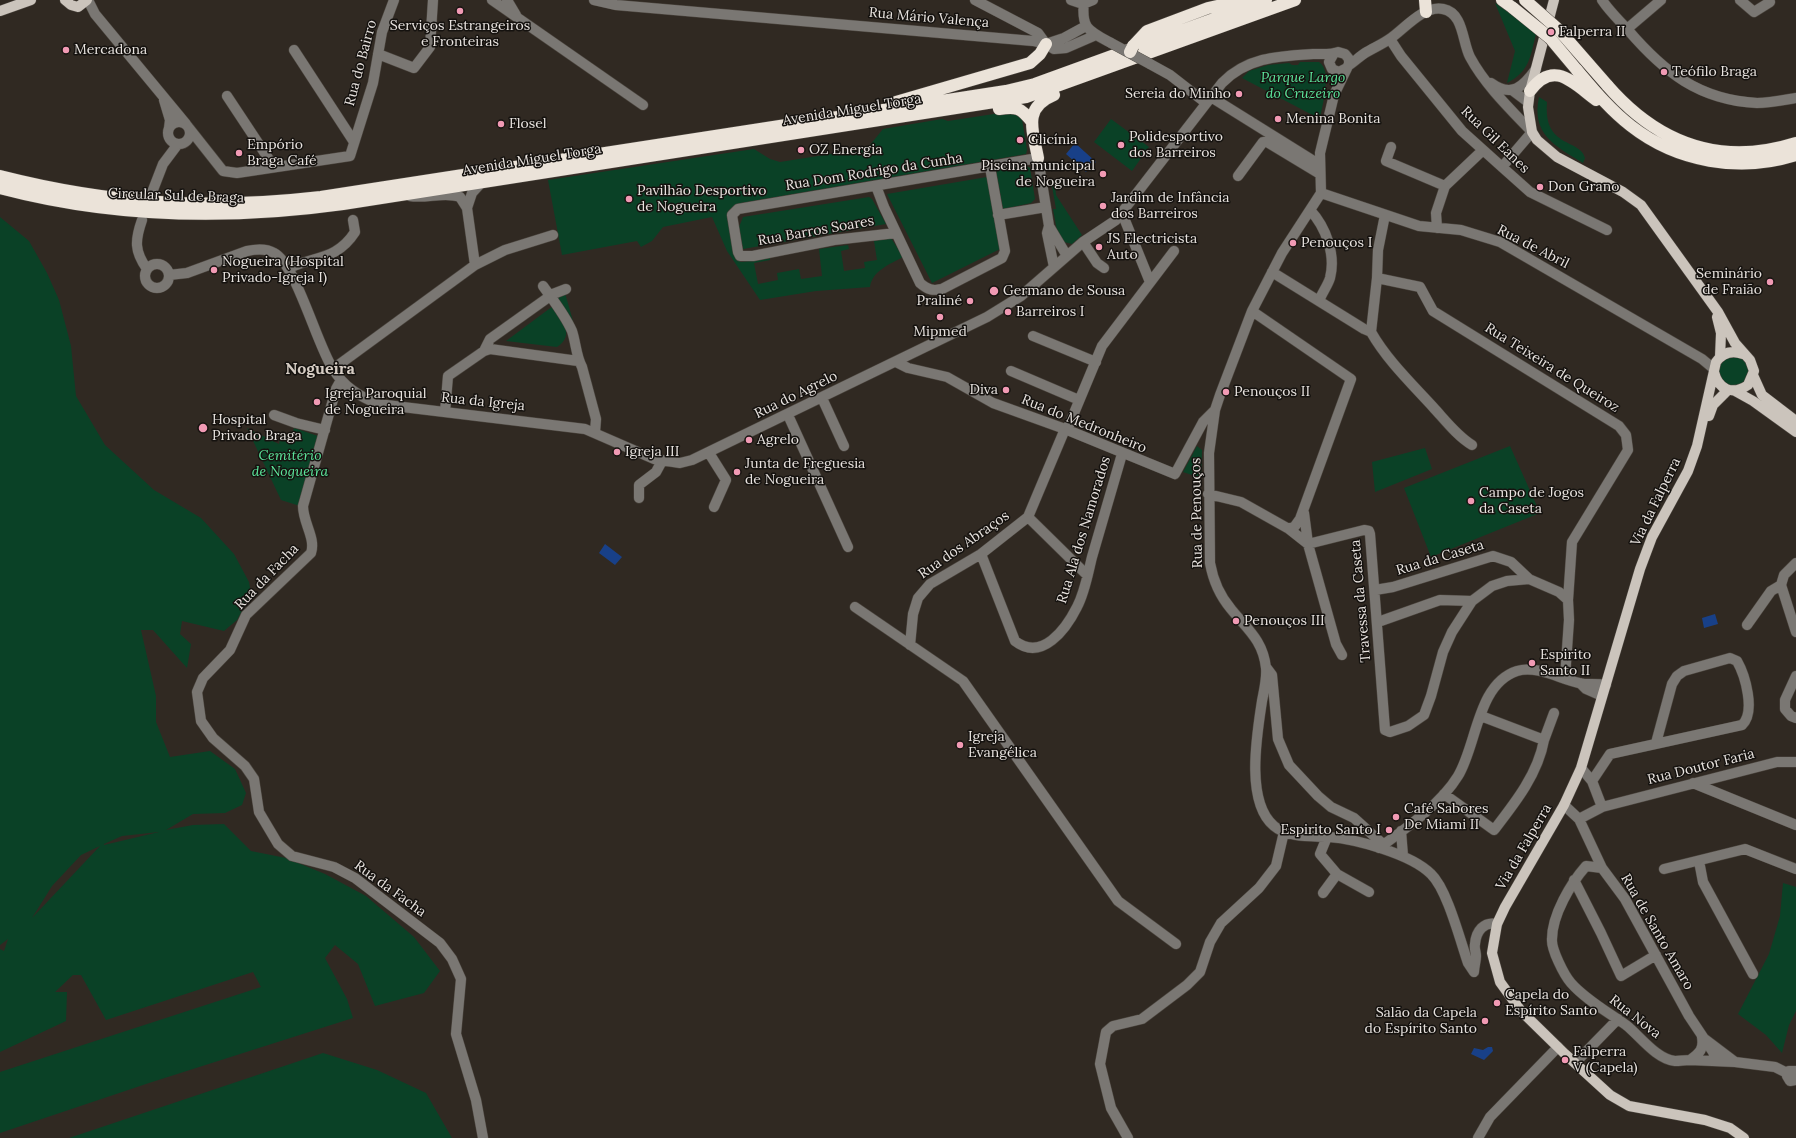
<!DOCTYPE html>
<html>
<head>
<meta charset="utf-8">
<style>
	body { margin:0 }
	canvas { display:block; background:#302922 }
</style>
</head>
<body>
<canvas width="1796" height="1138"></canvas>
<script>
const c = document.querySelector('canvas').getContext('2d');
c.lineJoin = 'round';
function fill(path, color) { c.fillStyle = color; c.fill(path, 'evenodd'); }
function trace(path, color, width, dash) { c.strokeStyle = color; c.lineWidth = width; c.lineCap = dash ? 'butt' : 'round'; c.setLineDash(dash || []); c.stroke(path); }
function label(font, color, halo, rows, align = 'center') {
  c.font = font + ' Lora,serif'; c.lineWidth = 3; c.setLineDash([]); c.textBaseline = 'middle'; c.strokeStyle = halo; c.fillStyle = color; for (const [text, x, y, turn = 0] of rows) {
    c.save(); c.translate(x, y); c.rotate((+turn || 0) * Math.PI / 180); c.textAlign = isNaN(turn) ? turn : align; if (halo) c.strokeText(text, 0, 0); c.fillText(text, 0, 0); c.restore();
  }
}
fill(new Path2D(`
	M1495,3L1513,14L1536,34C1530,57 1530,71 1507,83L1515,51Z
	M1300,62H1319C1333,71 1322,105 1320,119L1242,78L1249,71L1268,65L1289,63L1292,65H1298Z
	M1539,97L1547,102C1543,149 1580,138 1585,158L1583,163C1555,146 1531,134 1539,97Z
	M1007,112L1019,115L1022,119L1027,150L1026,154L741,203L729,210L727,215L736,257L741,262L770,258V260L754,263L758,284L778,280L777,273L799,269L801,279L822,276L819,249L848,245L849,249L841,251L844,271L865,268L864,262L877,260L874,241L891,238L903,257C890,264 872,271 870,287L816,291L760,300L727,251L712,217L663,227L652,241L641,247L637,241L562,255L548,180L754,149L770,159L780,162L862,149L870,145L883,129L942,119L948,121Z
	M1111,119L1149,147L1132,171L1094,142Z
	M1025,165L1030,168L1035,199L1031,203L1003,209L996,170Z
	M987,177L1000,249L932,283L887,194Z
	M1055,185L1056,195L1082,235L1072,244L1064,242L1057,231L1053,209H1056L1052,186Z
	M869,197L872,199L886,224L743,249L739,227L743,217Z
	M0,217L29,241L47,273L59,300L71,346L76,396L105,445L154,490L201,518L234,554L249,582L251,594L237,620L224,631L182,621L180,634L191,644L187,668L153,630H141L156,696V722L170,757L210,751L235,769L246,793L242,805L225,813L193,814L166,830L193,825L224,824L251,851L286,858L325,874L366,896L414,937L440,971L424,993L375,1006L358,964L335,945L325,958L347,999L353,1018L149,1083L0,1133V1072L261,987L253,972L106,1020L81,975H73L55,992H67L66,1021L0,1052V949L4,951L8,939L0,945ZM159,832L104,845V844L122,836ZM100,846L32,918L52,886L81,855Z
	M565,293L575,328L556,295Z
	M553,306C561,319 576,335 557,347L506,341Z
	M1719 371a15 15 0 1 1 30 0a15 15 0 1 1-30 0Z
	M247,428L279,444L281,435L291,438L294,428L321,437L300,506L281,500Z
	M1197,446L1202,450L1201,478L1183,472Z
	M1510,446L1540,513L1431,557L1404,488Z
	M1425,448L1432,469L1375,492L1372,462Z
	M1783,883L1796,887V1011L1789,1025L1782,1053L1766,1035L1738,1014L1769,954L1780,916Z
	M323,1053L377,1070L426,1093L452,1138H69Z`), '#0a4126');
fill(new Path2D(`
	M1075,143L1096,162L1086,172L1066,154Z
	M605,544L622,557L615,565L599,553Z
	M1715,614L1718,624L1704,628L1702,618Z
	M1488,1047H1492L1493,1051L1484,1060L1471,1054L1474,1048L1483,1050Z`), '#184088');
const minor = new Path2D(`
	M88,0L95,14L186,124
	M492,0L643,105
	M507,0L516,15
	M594,0L616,5L1033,41L1046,44L1054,49L1066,48L1096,35
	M975,0L1038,33L1046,44
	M1071,0L1083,4L1093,0
	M1084,0C1081,28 1087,30 1111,43
	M1602,0C1610,12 1619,20 1628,30C1664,72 1699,100 1757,103C1769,103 1784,100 1796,98
	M1740,0L1754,12L1770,2
	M1627,29L1661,0
	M1390,39L1401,56L1462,131L1502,167L1530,192L1607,230
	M1046,44L1064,38L1086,26
	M294,50L354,142
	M1334,53L1329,62L1332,69L1339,72L1347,68
	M378,54L414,68L430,47L433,0
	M1150,64L1170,75L1206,103
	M1348,66C1354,62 1359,57 1365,53C1373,48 1383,44 1391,38C1405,28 1424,5 1443,9C1464,13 1462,42 1470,57C1485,85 1510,109 1532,132L1502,167
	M1491,83C1512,98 1523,87 1536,69
	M1512,90L1528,102
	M227,96L274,167
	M1211,97L1320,165
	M164,100L170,120L169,128
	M168 133a11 11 0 1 1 22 0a11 11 0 1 1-22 0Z
	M189,128L223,171L237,173L350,156L373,83L382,32L394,0
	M1391,147L1386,161L1445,186
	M1238,176L1263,142H1267L1320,174
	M876,186L884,207L920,283C928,290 933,291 942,289L1002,258L1005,251L990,167
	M1321,193L1419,226L1461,230L1500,242L1702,359L1714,369
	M151,195L163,164L178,144
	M467,208L472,193L482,182
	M1310,210C1326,227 1336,255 1330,278C1328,285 1322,293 1319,301
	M1122,213L1150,282
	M998,215L1046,207
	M142,220C135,240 134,251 147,269
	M1049,226L1047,233L1054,267
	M1437,228L1436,213L1445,186L1483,150
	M896,233L834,240L753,256H740L738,252L732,215L738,209L1038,158L1049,226L1067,256
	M1083,242L1097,263L1104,268
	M145 276a12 12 0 1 1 24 0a12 12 0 1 1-24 0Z
	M475,265L505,250L553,235
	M289,268C315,256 337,260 355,232L353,220
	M1272,272L1364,329L1371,332C1387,360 1411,383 1433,407C1445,420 1457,436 1472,445
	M169,275L187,273L247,251C256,249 266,248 274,253C296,264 317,345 333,369C344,387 359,396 378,404L585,429L654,459L680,463L692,460L987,317L1021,296L1083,242L1116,220L1222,83C1247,57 1279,56 1313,54C1321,54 1331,55 1338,52L1345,54L1349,59V64L1334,95L1320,153L1321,193L1282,253L1252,311L1220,395L1215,410L1209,453L1210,563C1213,580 1220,596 1231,609C1247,629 1263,640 1266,668C1267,679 1264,690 1262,701C1257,734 1245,802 1274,826C1288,838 1312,836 1329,837C1356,839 1411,854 1431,874C1447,889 1460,940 1468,963L1474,972C1474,967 1476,961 1476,956C1476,952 1474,948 1475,944C1476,931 1484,921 1497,924
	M1377,278L1420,287L1433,311L1619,426L1626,435L1628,450L1572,542L1568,600
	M543,286C553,300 565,315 572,331C576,343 576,356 582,367L596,419L595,432
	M1252,311L1351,379L1300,519L1295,526L1289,529
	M1371,332L1377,278L1378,250L1385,215
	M1033,336L1096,362
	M484,351L490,339L553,294L566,289
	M896,362L908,368L947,377L993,403L1065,429L1175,474L1203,422L1215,410
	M333,369L475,265L467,208L460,197C445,191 426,199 410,196
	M1011,371L1079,400
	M341,380L336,389L303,506C303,523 316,538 311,553L246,615L230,650L203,678L197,692L201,721L213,738L245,766L254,779L259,812L278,844L292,856L334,867L355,878L440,943L452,959L461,979L456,1034L476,1100L483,1138
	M822,398L844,446
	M445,412L448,376L484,351L490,349L578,361
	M274,415L296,423L325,430
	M788,415L848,547
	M1067,430L1102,346L1174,251
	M709,453L726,480L714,507
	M1208,494L1241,502L1289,529L1308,544
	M639,498V485L656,472L662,461
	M1304,513L1308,544L1336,644L1342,655
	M1028,517L1087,575
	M1308,544L1364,530L1369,531L1370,534L1385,730L1390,732L1408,726L1424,715L1431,696L1443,652L1452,632L1472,601L1492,586L1507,581L1529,579L1559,592L1568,600L1569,620L1565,678
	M981,554L1015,641C1042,662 1066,629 1077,607C1085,592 1088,573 1092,557C1102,523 1112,488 1122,454
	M1796,563L1784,575L1781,585L1796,632
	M1375,590L1393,587L1493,556L1511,562L1529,579
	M855,607L963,681L1118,901L1176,944
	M1378,622L1440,600L1472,601
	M1747,625L1771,591L1781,585
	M910,645L913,614L918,598L930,584L981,554L1028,517L1065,429
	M1266,667L1272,675L1278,739L1289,765L1318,796L1331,807L1354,818L1384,845
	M1796,676L1785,700V709L1791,716L1796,718
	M1580,683L1586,689L1602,696
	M1544,740L1554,713
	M1581,768L1592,781L1602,807L1777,762H1796
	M1592,781L1610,754L1742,725C1756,712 1745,675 1737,661L1730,658L1684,671L1677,676L1672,684L1656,743
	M1693,783L1796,825
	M1444,794L1494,830C1515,803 1538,774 1544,740L1481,716
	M1564,805L1579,819L1602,807
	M1579,819L1602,868L1625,899L1689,1016L1713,1052L1716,1060
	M1401,831L1403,856
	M1379,848C1405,829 1441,804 1458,776C1477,745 1477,684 1517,671C1537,665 1560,679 1579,683C1587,685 1597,683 1606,685
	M1699,861L1703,882L1753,974
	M1602,868L1586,866C1571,883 1552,915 1552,939C1551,949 1564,975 1571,983C1586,1000 1608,1012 1626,1025C1640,1036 1656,1059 1675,1061C1680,1061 1685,1060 1690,1060
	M1664,869L1745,849L1796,869
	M1337,874L1369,892
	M1574,880L1601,933L1621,976L1656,955
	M1323,893L1337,874L1320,854L1327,837
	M1702,1037L1735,1062L1690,1060C1700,1053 1704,1049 1702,1037Z
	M1735,1062L1775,1067L1787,1073
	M1575,1063L1618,1019
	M1796,1071H1789L1787,1076L1790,1081L1796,1080
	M1128,1138L1111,1108L1100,1064L1106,1032L1113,1026L1142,1019L1187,985L1200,972L1210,942L1221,923L1259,888L1276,866L1284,832
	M1478,1138L1490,1117L1558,1047`);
const major = new Path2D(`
	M65,0L71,5L78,7L87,0
	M1554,0L1530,91L1528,107L1532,132L1537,140L1557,157L1623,192L1641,205L1718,312L1735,343L1750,360L1754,371L1748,385C1732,396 1718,389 1714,372
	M0,11L31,0
	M1717,317L1721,333L1720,357
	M1743,354C1732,350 1723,352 1716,362L1697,446L1688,471L1652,537L1640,569L1581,768L1564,805L1505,907L1497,924L1492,953L1500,982L1521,1011L1565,1054L1610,1095L1629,1106L1705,1120L1730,1128L1744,1138
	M1753,375L1762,395L1796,421
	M1735,391L1753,401L1796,432
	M1709,416L1713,405L1728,390`);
const highway = new Path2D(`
	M1425,0L1426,12
	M1502,0L1513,8
	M1133,46L1147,31L1208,8L1227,4L1246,5
	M1576,69C1593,89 1610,110 1631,126C1677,162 1740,173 1796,155
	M1607,85C1658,144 1720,167 1796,143
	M1530,91C1554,59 1573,83 1596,100
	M896,102L1030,63L1040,54L1046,44
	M999,109C1017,106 1021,108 1032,122
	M1038,158C1033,131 1022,108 1054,95
	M0,176C110,204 208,210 321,197L1006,91L1035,84L1266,0
	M0,188C113,218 228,220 343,204L1026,97L1295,0`);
trace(minor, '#4d4740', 11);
trace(major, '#4d4740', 11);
trace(highway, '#4d4740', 13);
trace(minor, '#7a7773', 10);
trace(major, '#cbc4bc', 10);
trace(highway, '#ebe3d9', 12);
const minorBridge = new Path2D(`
	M1111,43L1150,64`);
const highwayBridge = new Path2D(`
	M1525,0L1559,30L1607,85
	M1513,8L1550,38L1576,69
	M1130,52L1133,46`);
trace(minorBridge, '#4d4740', 11, []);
trace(highwayBridge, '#4d4740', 13, []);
trace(minorBridge, '#7a7773', 10);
trace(highwayBridge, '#ebe3d9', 12);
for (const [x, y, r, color] of [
	[460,11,4,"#f19ab4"],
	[1551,32,4,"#f19ab4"],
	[66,50,4,"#f19ab4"],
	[1664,72,4,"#f19ab4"],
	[1239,94,4,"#f19ab4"],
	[1278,119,4,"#f19ab4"],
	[501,124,4,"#f19ab4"],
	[1020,140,4,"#f19ab4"],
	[1121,145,4,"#f19ab4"],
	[801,150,4,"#f19ab4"],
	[239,153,4,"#f19ab4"],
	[1103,174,4,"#f19ab4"],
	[1540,187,4,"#f19ab4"],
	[629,199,4,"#f19ab4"],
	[1103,206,4,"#f19ab4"],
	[1293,243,4,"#f19ab4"],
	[1099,247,4,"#f19ab4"],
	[214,270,4,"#f19ab4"],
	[1770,282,4,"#f19ab4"],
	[994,291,5,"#f19ab4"],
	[970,301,4,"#f19ab4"],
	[1008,312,4,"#f19ab4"],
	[940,317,4,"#f19ab4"],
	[1006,390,4,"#f19ab4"],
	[1226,392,4,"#f19ab4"],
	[317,402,4,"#f19ab4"],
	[203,428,5,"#f19ab4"],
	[749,440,4,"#f19ab4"],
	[617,452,4,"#f19ab4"],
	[737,472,4,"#f19ab4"],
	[1471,501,4,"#f19ab4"],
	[1236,621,4,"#f19ab4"],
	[1532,663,4,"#f19ab4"],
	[960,745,4,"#f19ab4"],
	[1396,817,4,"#f19ab4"],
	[1389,830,4,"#f19ab4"],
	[1497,1003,4,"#f19ab4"],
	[1485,1021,4,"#f19ab4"],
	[1565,1060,4,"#f19ab4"]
]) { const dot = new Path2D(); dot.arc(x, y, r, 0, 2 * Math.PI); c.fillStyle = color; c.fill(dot); trace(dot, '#15120f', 1.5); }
label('14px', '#e8e3df', '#15120f', [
	["Rua Mário Valença",929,18,5],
	["Rua do Bairro",361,63,-75],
	["Avenida Miguel Torga",852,110,-9],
	["Rua Gil Eanes",1495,140,44],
	["Avenida Miguel Torga",532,160,-9],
	["Rua Dom Rodrigo da Cunha",874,172,-9],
	["Circular Sul de Braga",176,196,2],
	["Rua Barros Soares",816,231,-10],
	["Rua de Abril",1533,247,27],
	["Rua Teixeira de Queiroz",1552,368,32],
	["Rua do Agrelo",796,395,-26],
	["Rua da Igreja",483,402,6],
	["Rua do Medronheiro",1084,424,22],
	["Via da Falperra",1656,502,-64],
	["Rua de Penouços",1197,513,-91],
	["Rua Ala dos Namorados",1084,530,-73],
	["Rua dos Abraços",964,545,-35],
	["Rua da Caseta",1440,558,-17],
	["Rua da Facha",267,577,-46],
	["Travessa da Caseta",1361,601,-95],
	["Rua Doutor Faria",1701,767,-14],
	["Via da Falperra",1524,847,-60],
	["Rua da Facha",390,889,36],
	["Rua de Santo Amaro",1657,932,60],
	["Rua Nova",1635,1017,38]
]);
label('14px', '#e8e3df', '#15120f', [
	["Serviços Estrangeiros",460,26,"center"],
	["e Fronteiras",460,42,"center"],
	["Falperra II",1559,32],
	["Mercadona",74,50],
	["Teófilo Braga",1672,72],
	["Sereia do Minho",1231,94,"right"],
	["Menina Bonita",1286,119],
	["Flosel",509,124],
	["Polidesportivo",1129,137],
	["dos Barreiros",1129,153],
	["Glicínia",1028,140],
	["Empório",247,145],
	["Braga Café",247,161],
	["OZ Energia",809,150],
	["Piscina municipal",1095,166,"right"],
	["de Nogueira",1095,182,"right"],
	["Don Grano",1548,187],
	["Pavilhão Desportivo",637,191],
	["de Nogueira",637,207],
	["Jardim de Infância",1111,198],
	["dos Barreiros",1111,214],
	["JS Electricista",1107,239],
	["Auto",1107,255],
	["Penouços I",1301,243],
	["Nogueira (Hospital",222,262],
	["Privado-Igreja I)",222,278],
	["Seminário",1762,274,"right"],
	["de Fraião",1762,290,"right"],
	["Germano de Sousa",1003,291],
	["Praliné",962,301,"right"],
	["Barreiros I",1016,312],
	["Mipmed",940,332,"center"],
	["Diva",998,390,"right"],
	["Penouços II",1234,392],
	["Igreja Paroquial",325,394],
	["de Nogueira",325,410],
	["Hospital",212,420],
	["Privado Braga",212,436],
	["Agrelo",757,440],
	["Igreja III",625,452],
	["Junta de Freguesia",745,464],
	["de Nogueira",745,480],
	["Campo de Jogos",1479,493],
	["da Caseta",1479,509],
	["Penouços III",1244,621],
	["Espirito",1540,655],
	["Santo II",1540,671],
	["Igreja",968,737],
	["Evangélica",968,753],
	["Café Sabores",1404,809],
	["De Miami II",1404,825],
	["Espirito Santo I",1381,830,"right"],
	["Capela do",1505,995],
	["Espírito Santo",1505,1011],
	["Salão da Capela",1477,1013,"right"],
	["do Espírito Santo",1477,1029,"right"],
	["Falperra",1573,1052],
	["V (Capela)",1573,1068]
], 'left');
label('italic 14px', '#5ce59b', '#15120f', [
	["Parque Largo",1303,78],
	["do Cruzeiro",1303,94],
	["Cemitério",290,456],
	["de Nogueira",290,472]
]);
label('bold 16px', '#d6cdc4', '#15120f', [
	["Nogueira",320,369]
]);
</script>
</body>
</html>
